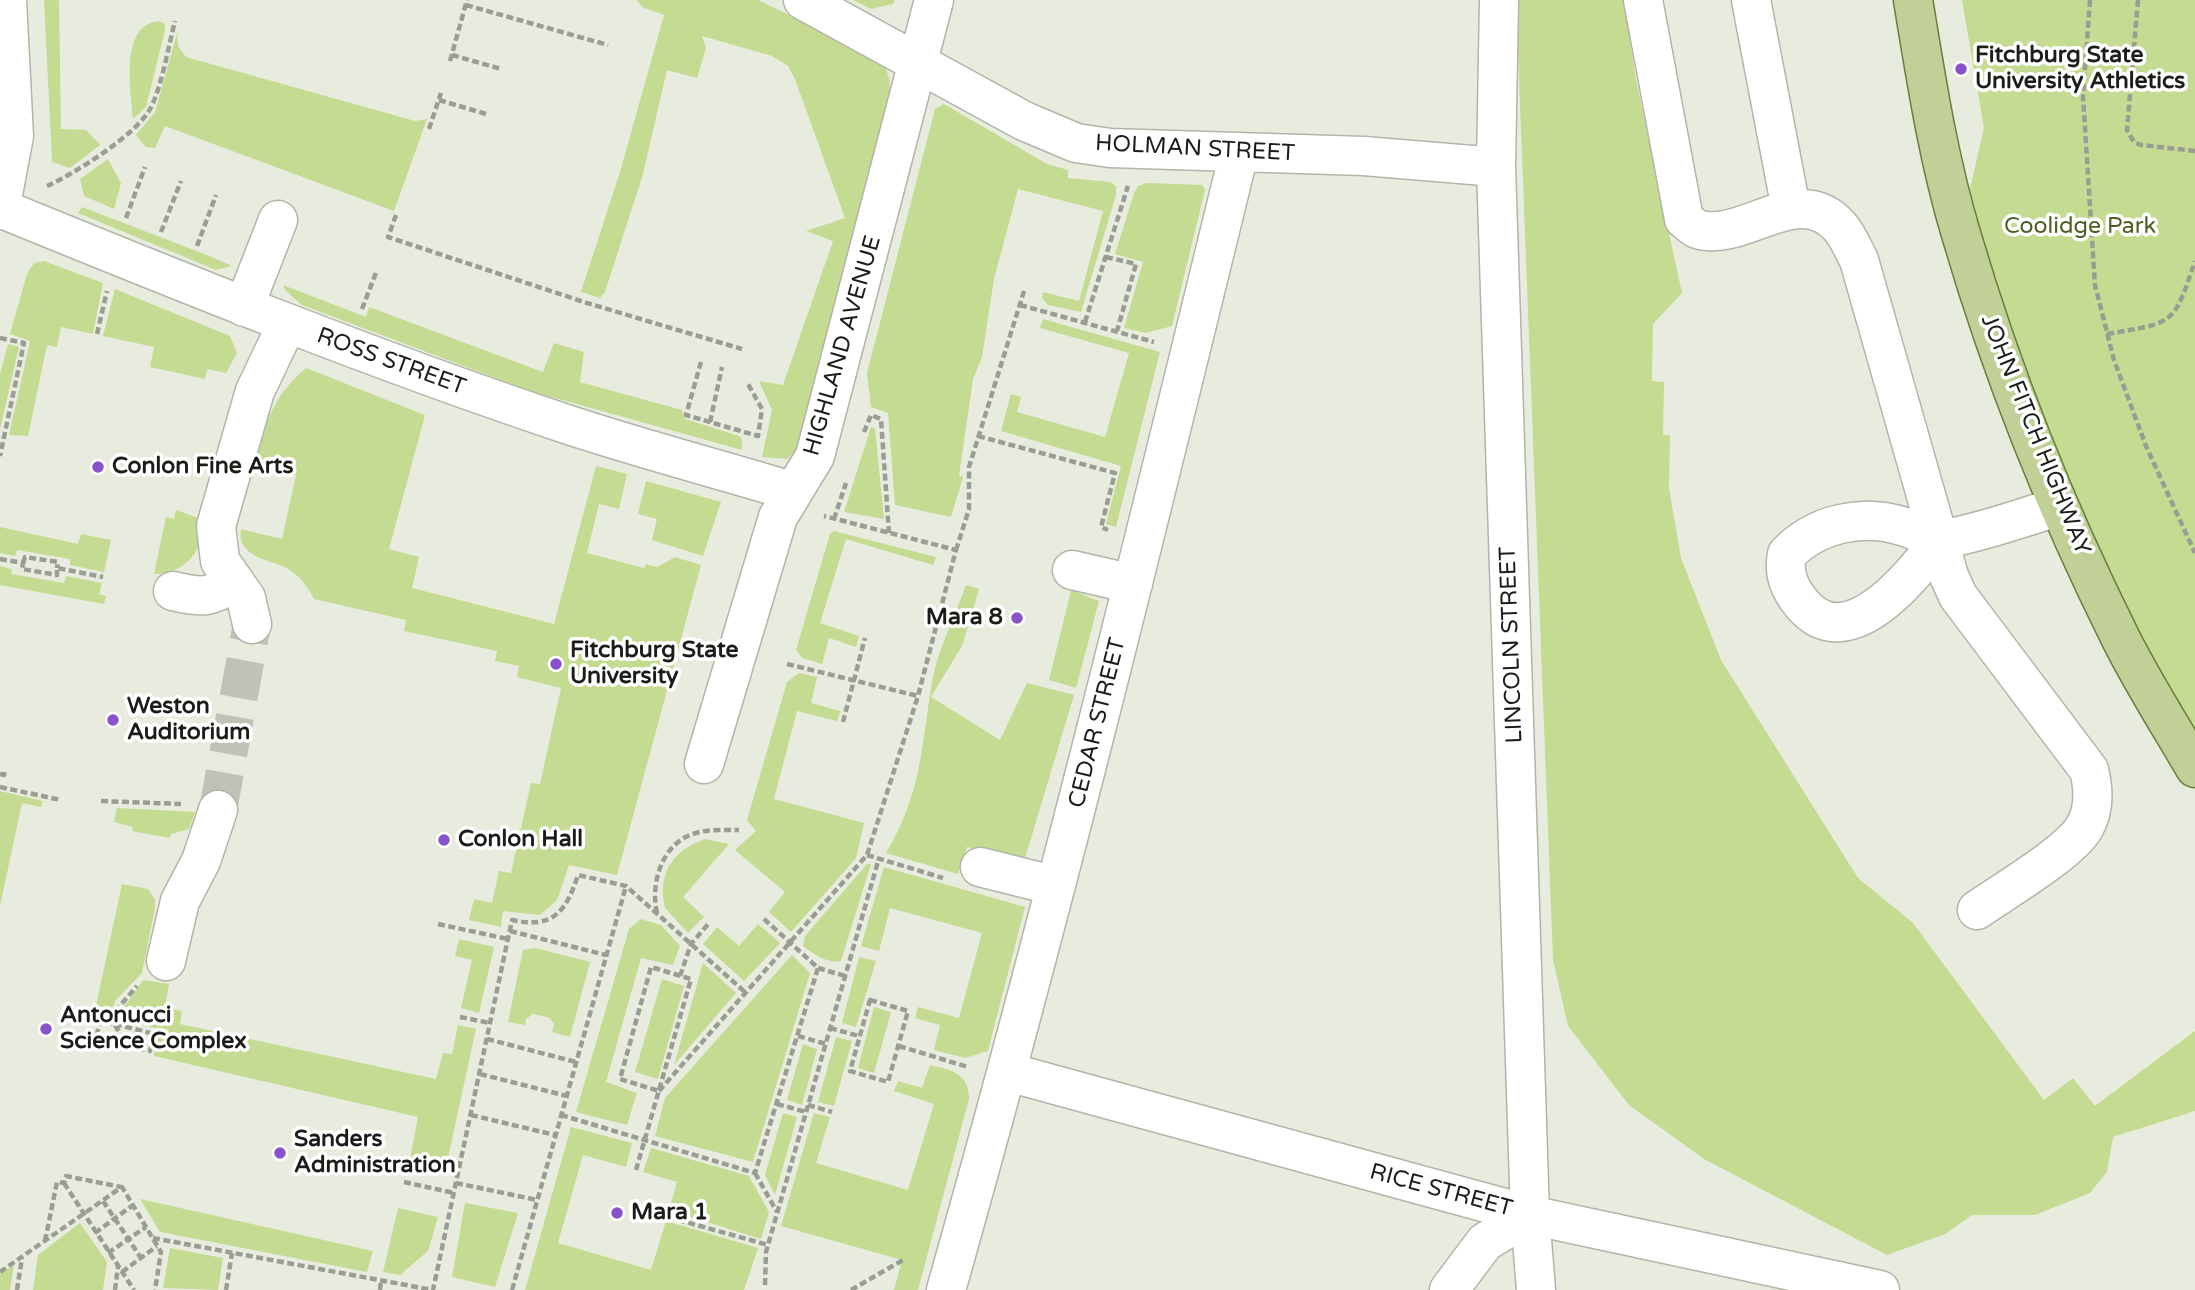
<!DOCTYPE html>
<html>
<head>
<meta charset="utf-8">
<style>
	body { margin:0 }
	canvas { display:block; background:#e8ecdf }
</style>
</head>
<body>
<canvas width="2195" height="1290"></canvas>
<script>
const c = document.querySelector('canvas').getContext('2d');
c.lineJoin = 'round';
function fill(path, color) { c.fillStyle = color; c.fill(path, 'evenodd'); }
function trace(path, color, width, dash) { c.strokeStyle = color; c.lineWidth = width; c.lineCap = dash ? 'butt' : 'round'; c.setLineDash(dash || []); c.stroke(path); }
function label(font, color, halo, rows, align = 'center') {
  c.font = font + ' "Varela Round",sans-serif'; c.lineWidth = 7; c.setLineDash([]); c.textBaseline = 'middle'; c.strokeStyle = halo; c.fillStyle = color; for (const [text, x, y, turn = 0] of rows) {
    c.save(); c.translate(x, y); c.rotate((+turn || 0) * Math.PI / 180); c.textAlign = isNaN(turn) ? turn : align; if (halo) c.strokeText(text, 0, 0); c.fillText(text, 0, 0); c.restore();
  }
}
fill(new Path2D(`
	M44,0H59L61,129L86,130L100,145L70,168L52,162Z
	M637,0H758L847,43L886,69L890,81L888,113L799,447L787,459L762,457L772,410L759,381L783,385L833,241L806,231L845,218L795,79L788,66L772,56L702,36L706,48L697,78L667,70L643,174L605,292L600,298L581,292L620,172L664,15L642,7Z
	M853,0H895L893,4L871,9Z
	M1516,0H1624L1636,80L1682,293L1653,324L1652,381L1664,382L1663,435H1670L1669,488L1681,558L1721,660L1858,878L1913,923L2044,1100L2073,1078L2095,1106L2195,1031V1111L2113,1137L2107,1172L2090,1193L2035,1215H1972L1945,1234L1887,1255L1704,1159L1629,1105L1568,1026L1553,960Z
	M1962,0H2195V768L1960,232L1984,128Z
	M158,21L165,24V30L146,107L133,119C131,90 119,26 158,21Z
	M177,33L178,46L186,57L415,121L427,119L394,211L165,126L155,148L146,147L136,135L155,112Z
	M944,104L1047,164L1068,170V178L1110,182L1116,186V195L1081,312L1048,305L1042,298L1043,292L1079,301L1103,211L1018,189L994,279L982,357L973,379L959,476L963,477L951,517L895,505L888,413L871,407L867,373L935,109Z
	M108,159L121,183L114,209L84,196L80,179Z
	M1147,183L1202,185L1205,190L1172,326L1146,333L1124,328L1143,262L1115,254L1134,193L1138,186Z
	M82,207L212,257L232,266L216,270L78,213Z
	M44,261L103,283L93,334L61,327L57,347L47,345L28,436L9,435L30,341L10,334L27,274L34,263Z
	M283,285L366,317L369,307L543,372L554,343L584,352L580,382L682,410L685,419L739,436L742,439V450L530,391L302,305L286,291Z
	M115,289L230,336L237,353L226,373L207,369L205,379L150,367L154,347L103,336Z
	M1043,319L1160,352L1116,527L1106,524L1121,466L1001,431L1011,394L1021,397L1017,412L1105,437L1129,353L1040,328Z
	M8,344L19,347L0,429V374Z
	M306,368L425,415L389,549L419,557L412,588L554,624L596,466L627,474L619,509L599,504L587,553L644,568L646,564L657,567L675,557L701,565L617,875L569,865L557,900L540,915L503,911L501,927L469,920L474,899L492,903L499,871L511,873L531,783L540,784L561,688L517,677L519,666L495,661L497,651L404,631L406,620L314,599C308,587 300,576 288,569C271,559 236,558 241,529L282,539L296,475L255,465C266,423 271,398 306,368Z
	M871,427L875,428L884,519L844,512Z
	M646,481L721,502L703,556L652,540L657,519L638,514Z
	M176,510L201,519C206,550 185,574 154,574L166,517L174,519Z
	M0,527L78,544L81,534L111,540L104,572L70,565V559L17,550L15,556L0,553Z
	M834,531L936,557L933,565L846,539L820,623L859,636L856,647L829,638L822,664L802,658L796,650L830,534Z
	M0,566L12,569L11,574L64,583L66,576L102,583L99,594L106,596L104,604L0,585Z
	M966,585L979,589L962,646L931,697L1000,740L1027,683L1074,695L1023,865L967,847L958,874L886,853C922,793 921,747 932,682C938,649 955,616 966,585Z
	M1071,590L1099,601L1076,688L1049,680Z
	M799,673L817,677L811,703L840,711L837,721L797,711L774,799L864,823L856,858L791,932L769,912L785,892L735,850L756,831L747,820L787,682Z
	M0,791L43,801L41,807L22,803L0,906Z
	M117,808L195,812L189,829L171,834L169,838L132,831L133,827L114,822Z
	M705,839L729,844L683,897L704,917L688,933L665,908C657,875 672,850 705,839Z
	M867,864H871L841,961C827,964 814,954 803,946L805,936Z
	M884,867L1025,907L988,1051L965,1058L934,1050L940,1025L915,1018L918,1007L959,1018L982,933L890,908L879,951L861,946Z
	M122,884L148,889L155,900V908L142,973L115,1001L111,1019L94,1015Z
	M641,919L661,925L680,946L673,965L641,958L606,1082L637,1093L627,1125L576,1112L629,929Z
	M758,924L780,943L744,981L703,944L717,927L739,946Z
	M459,939L494,947L479,1013L461,1008L472,960L455,956Z
	M535,948L590,962L570,1037L552,1032L554,1024L550,1018L533,1014L526,1019L525,1025L508,1022L523,950Z
	M792,955L810,973L753,1162L655,1136L665,1098Z
	M859,957L876,961L856,1027L842,1023Z
	M703,963L736,993L674,1065Z
	M662,979L684,986L658,1079L635,1072Z
	M143,980L169,984L165,1008L182,1011L180,1024L436,1079L443,1053L452,1054L458,1025L476,1029L446,1167L410,1159L418,1117L154,1056L159,1029L120,1020L122,1010Z
	M874,1007L891,1012L874,1073L858,1068Z
	M836,1037L852,1041L834,1106L818,1102Z
	M803,1044L817,1049L802,1105L787,1100Z
	M930,1065C951,1070 969,1073 969,1099L918,1290H894L902,1260L781,1226L814,1113L830,1117L816,1163L908,1190L934,1104L894,1091L898,1081L922,1088Z
	M783,1113L797,1117L775,1195L765,1175Z
	M571,1127L632,1143L626,1167L583,1155L558,1243L651,1270L666,1221L758,1248L744,1290H525Z
	M651,1148L749,1176L769,1212L761,1239L669,1210L677,1182L643,1172Z
	M140,1199L373,1251L367,1272L160,1232Z
	M465,1203L518,1213L495,1287L452,1277Z
	M398,1208L438,1217L428,1251L400,1275L383,1272Z
	M80,1223L107,1262L103,1290H33L38,1255Z
	M170,1248L223,1258L218,1290L163,1288Z
	M14,1265L10,1290H0V1274Z`), '#c4db91');
trace(new Path2D(`
	M218,810L252,624`), '#bfc3b7', 38, [38, 19]);
const minor = new Path2D(`
	M803,0L1024,121L1076,143L1110,148L1364,156L1496,167
	M1499,0L1496,167L1530,1215L1536,1290
	M1643,0L1684,219C1688,222 1693,227 1697,229C1743,244 1798,179 1840,227C1848,236 1853,249 1859,260L1949,576L1958,596L2089,770C2094,790 2095,810 2084,828C2069,853 2004,891 1977,910
	M1751,0L1791,209
	M0,208C186,284 372,359 563,423C638,448 715,468 791,491
	M0,210L14,136L7,0
	M244,307L278,220
	M1940,540C1912,576 1848,659 1802,604C1789,588 1783,574 1787,554C1817,523 1862,514 1902,526C1915,529 1931,540 1943,539C1982,533 2022,517 2059,507
	M1072,570L1133,584
	M173,591C202,598 210,598 235,582
	M252,624L246,598L220,561L216,526L255,391L287,324
	M704,764L778,517L815,456L934,0
	M980,867L1056,886
	M166,961L180,901L201,861L218,810
	M1008,1072L1530,1215L1880,1290
	M946,1290C1053,913 1146,533 1239,153
	M1449,1290L1485,1242L1530,1215`);
const major = new Path2D(`
	M1913,0C1926,78 1938,158 1961,234C2002,374 2056,509 2121,639C2143,683 2170,725 2195,768`);
trace(minor, '#b1b6a9', 41);
trace(major, '#6b7d3c', 41);
trace(new Path2D(`
	M2090,0L2083,96L2095,285L2114,360L2146,446L2195,553
	M2138,0L2127,130L2134,142L2141,145L2195,151
	M466,5L608,45
	M452,55L501,69
	M2085,57L2132,61
	M450,61L467,0
	M439,100L486,114
	M429,129L441,93
	M47,186C74,174 136,135 150,109C161,90 169,44 175,21
	M396,215L388,237L587,303L742,349
	M126,218L145,167
	M161,232L181,181
	M197,246L216,195
	M1106,257L1136,264L1117,331
	M1020,305L1154,342
	M362,309L377,270
	M1085,322L1128,186
	M97,334L107,291
	M2107,334C2174,322 2173,327 2195,261
	M0,338L24,343L0,456
	M701,362L686,415L758,436L762,409L748,384
	M710,422L722,367
	M864,432L871,415L881,419L889,533
	M978,436L1115,473L1101,527L1108,530
	M834,519L846,483
	M956,550L969,509V467L1025,288
	M0,559L23,563L22,569L57,575V568L103,577
	M23,563L25,557L58,562L57,568
	M787,664L918,696
	M843,722L865,638
	M0,774L4,775L5,770
	M0,787L61,800
	M101,801L181,804
	M867,855L943,878
	M657,913C650,883 662,842 696,833C709,829 725,830 739,830
	M438,924L508,939
	M510,931L606,955
	M818,968L845,976
	M680,976L691,944L710,922
	M870,1000L908,1011L888,1082L850,1071Z
	M460,1017L490,1023
	M115,1024L154,1034L150,1051L96,1038L100,1021L115,1024L119,1007L137,986
	M115,1025L127,1045
	M830,1028L859,1036
	M798,1036L826,1044
	M487,1039L576,1062
	M899,1046L968,1067
	M480,1074L567,1096
	M659,1091L867,855L918,696L956,550L824,516
	M777,1104L806,1112
	M808,1105L832,1112
	M471,1115L555,1135
	M561,1115L755,1173L818,968L763,918
	M636,1170L691,979L651,967L620,1079L659,1091
	M755,1173L777,1212
	M404,1182L454,1193
	M64,1183L134,1290
	M456,1183L537,1200
	M103,1201L141,1258
	M668,1217L768,1245
	M95,1233L133,1205
	M153,1238L433,1290L512,920C553,929 566,912 578,875L626,886L746,993
	M45,1241L57,1182L64,1183L66,1176L121,1187
	M108,1253L146,1227
	M0,1272L122,1187L161,1252L155,1290
	M122,1272L157,1246
	M765,1285L766,1252L879,858
	M17,1290L22,1258
	M115,1290L118,1267
	M226,1290L232,1253
	M380,1290L381,1280
	M512,1290L626,886
	M851,1290L903,1260`), '#999d93', 4.5, [7, 3.5]);
trace(minor, '#fff', 38);
trace(major, '#c0d096', 38);
for (const [x, y, r, color] of [
	[1961,69,7,"#8a52ca"],
	[98,467,7,"#8a52ca"],
	[1017,618,7,"#8a52ca"],
	[556,664,7,"#8a52ca"],
	[113,720,7,"#8a52ca"],
	[444,840,7,"#8a52ca"],
	[46,1029,7,"#8a52ca"],
	[280,1153,7,"#8a52ca"],
	[617,1213,7,"#8a52ca"]
]) { const dot = new Path2D(); dot.arc(x, y, r, 0, 2 * Math.PI); c.fillStyle = color; c.fill(dot); trace(dot, '#fff', 2.5); }
label('bold 23px', '#1b1d18', '#fff', [
	["Fitchburg State",1975,56],
	["University Athletics",1975,82],
	["Conlon Fine Arts",112,467],
	["Mara 8",1003,618,"right"],
	["Fitchburg State",570,651],
	["University",570,677],
	["Weston",127,707],
	["Auditorium",127,733],
	["Conlon Hall",458,840],
	["Antonucci",60,1016],
	["Science Complex",60,1042],
	["Sanders",294,1140],
	["Administration",294,1166],
	["Mara 1",631,1213]
], 'left');
label('23px', '#1b1d18', '#fff', [
	["HOLMAN STREET",1195,149,3],
	["HIGHLAND AVENUE",843,346,-74],
	["ROSS STREET",391,362,20],
	["JOHN FITCH HIGHWAY",2035,435,68],
	["LINCOLN STREET",1512,645,-92],
	["CEDAR STREET",1098,723,-76],
	["RICE STREET",1441,1191,15]
]);
label('23px', '#4d5e20', '#fff', [
	["Coolidge Park",2080,227]
]);
</script>
</body>
</html>
